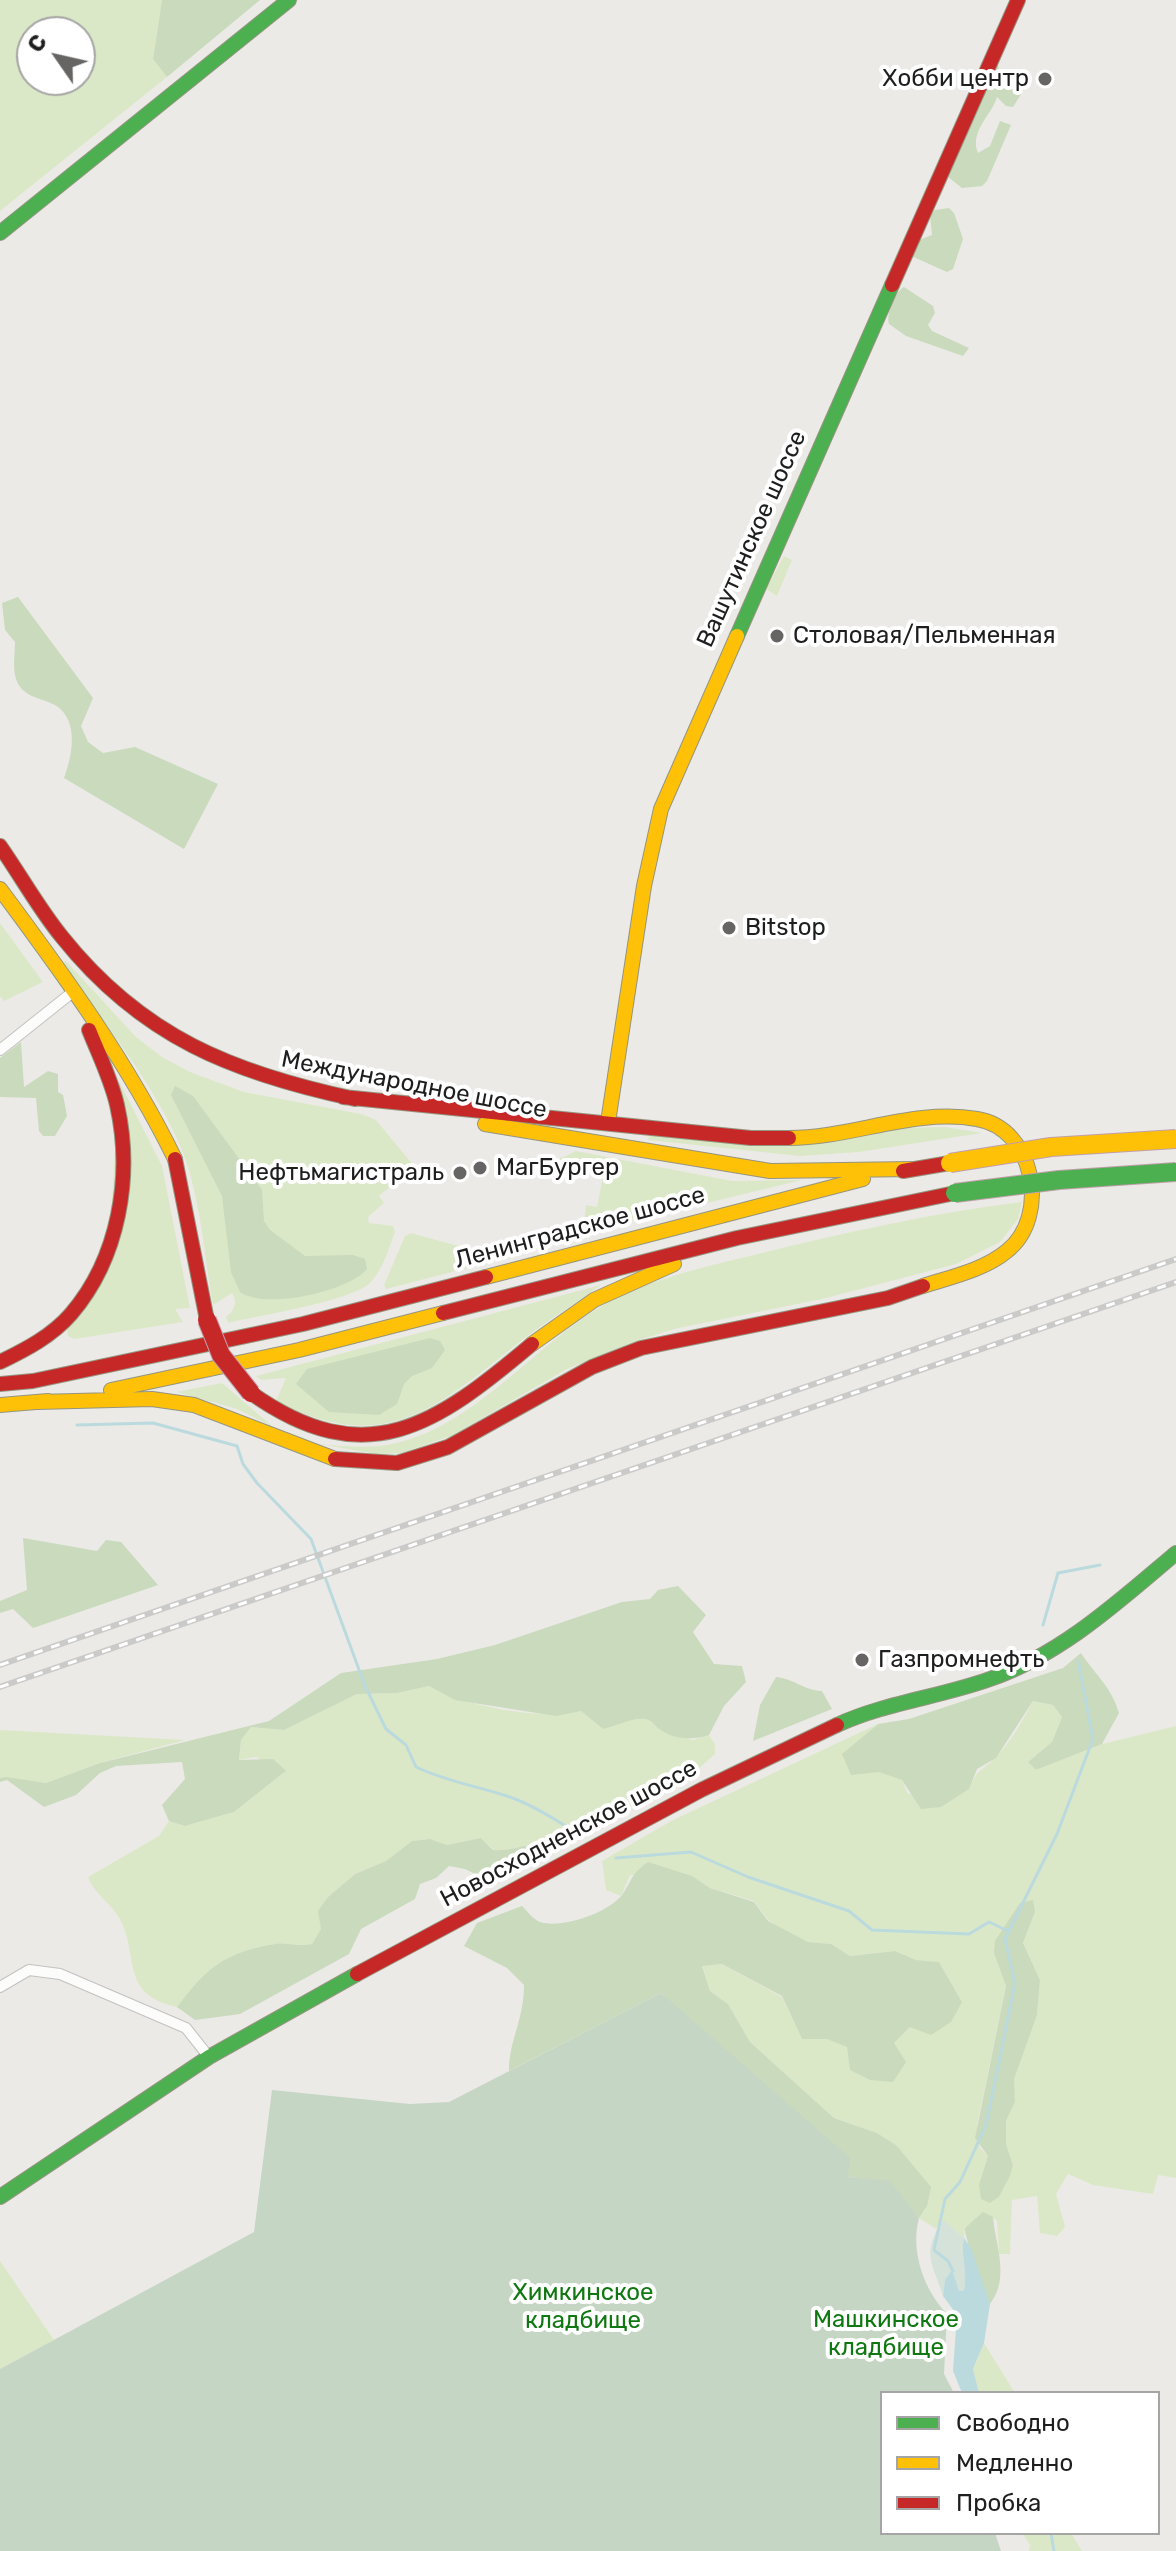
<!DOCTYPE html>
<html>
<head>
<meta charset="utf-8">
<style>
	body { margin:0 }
	#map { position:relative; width:1176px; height:2551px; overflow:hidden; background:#eceae7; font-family:Rubik,sans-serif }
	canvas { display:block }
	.legend { position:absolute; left:880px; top:2391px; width:280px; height:144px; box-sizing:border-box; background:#fff; border:2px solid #a5a5a5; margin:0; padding:10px 14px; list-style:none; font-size:24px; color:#1e1e1e }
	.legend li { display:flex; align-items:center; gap:16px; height:40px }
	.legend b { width:40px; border:2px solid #a5a5a5 }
	.north { position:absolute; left:16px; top:16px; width:80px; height:80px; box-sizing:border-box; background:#fff; border:2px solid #a5a5a5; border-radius:50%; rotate:304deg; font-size:22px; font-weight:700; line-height:32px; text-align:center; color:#1e1e1e }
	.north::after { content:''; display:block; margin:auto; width:28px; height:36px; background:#666564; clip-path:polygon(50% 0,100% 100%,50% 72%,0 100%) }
</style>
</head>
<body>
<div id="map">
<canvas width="1176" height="2551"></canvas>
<ul class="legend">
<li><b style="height:10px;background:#4caf50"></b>Свободно</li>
<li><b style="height:10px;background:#ffc107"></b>Медленно</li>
<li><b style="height:10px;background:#c62828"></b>Пробка</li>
</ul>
<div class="north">С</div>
</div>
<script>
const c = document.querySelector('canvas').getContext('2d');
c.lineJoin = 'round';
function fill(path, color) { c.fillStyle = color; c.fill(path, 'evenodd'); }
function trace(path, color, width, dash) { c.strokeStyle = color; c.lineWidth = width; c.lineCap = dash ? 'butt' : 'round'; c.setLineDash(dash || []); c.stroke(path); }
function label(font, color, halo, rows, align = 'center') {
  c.font = font + ' Rubik,sans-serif'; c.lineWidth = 8; c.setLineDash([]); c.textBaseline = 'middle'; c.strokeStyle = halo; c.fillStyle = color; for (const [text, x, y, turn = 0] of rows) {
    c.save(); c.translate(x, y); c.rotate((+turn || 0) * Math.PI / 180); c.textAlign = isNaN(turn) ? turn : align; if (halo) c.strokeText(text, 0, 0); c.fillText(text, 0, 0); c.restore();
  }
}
fill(new Path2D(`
	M0,0H162L153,59L167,77L0,211ZM32,32H80V80H32Z
	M784,556L792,560L777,596L766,589Z
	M0,923L43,982L4,1001L0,996Z
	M65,960L136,1037L162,1057L190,1072L244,1092L361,1114L376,1120L418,1171V1176L407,1173L379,1196L384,1203L368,1217L369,1223L393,1226L395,1232C389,1248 383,1269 371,1282C354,1301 256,1316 228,1323L226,1317C234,1311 238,1302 232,1293L213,1305C204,1256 201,1200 183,1153C156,1085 105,1025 63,966Z
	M119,1081L162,1166L190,1308L175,1309L183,1322L74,1339L68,1336L67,1328L108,1270Z
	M945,1127L982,1133L859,1152L800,1156L648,1140L649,1134Z
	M576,1151L732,1181L802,1180L583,1233L586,1205L597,1207L604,1172L551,1163Z
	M1022,1202L1018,1219L1000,1242L956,1264L822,1299L674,1329L636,1341L567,1369L451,1436L401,1453L376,1454L319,1444C344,1446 368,1449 392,1444C480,1426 540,1335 620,1296C662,1276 709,1266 754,1255C842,1233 932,1213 1022,1202Z
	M411,1233L491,1255L510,1250L518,1255L386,1289L384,1285L405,1236Z
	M601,1285C576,1303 550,1319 526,1337C439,1405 388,1459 276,1401L286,1378L261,1380L256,1376Z
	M222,1383L273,1427L237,1409L176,1392Z
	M429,1686C469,1707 537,1720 581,1711L603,1729C615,1727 623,1721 633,1718C652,1714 676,1735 693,1740L709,1735L715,1744V1754L690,1776L561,1839C537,1838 518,1852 494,1850L481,1838L447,1845L430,1839L412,1841L386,1861L355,1874L328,1897L321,1929L312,1944C297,1947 287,1942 275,1944C225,1952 206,1968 177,2007C117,1994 141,1953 118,1916C109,1902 93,1892 88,1877L159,1836L169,1821L185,1826L234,1812L285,1772L256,1757L239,1760L241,1740L251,1727L284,1730L357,1694L397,1693Z
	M1033,1701L1053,1705L1062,1717L1052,1742L1028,1762L1036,1770L1102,1744L1176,1726V2178L1158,2175L1153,2194L1093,2185L1068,2174L1056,2194L1065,2227L1057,2236L1040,2233L1037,2196L1012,2200L1010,2254H999L997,2221L993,2217L965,2227L964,2238L942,2220L936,2229L919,2218L927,2206L896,2145L877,2133L834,2118L750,2042L728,2004L710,1991L702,1965L722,1964L782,1997L802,2039H827L848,2047L850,2070L894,2043L910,2027L962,2002L939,1962L916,1960L895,1951L850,1956L831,1944L808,1942L787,1934L768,1920L754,1901L710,1888L691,1876L630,1875L621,1896L606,1890L602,1861L671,1821L878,1724L843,1754L902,1780L908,1794L969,1789C978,1767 983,1771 997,1756C1012,1740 1023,1720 1033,1701ZM1032,1901L1035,1912L1023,1943L1040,1980L1037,2015L1013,2079L1015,2102L1006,2121V2144L1013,2165L1010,2176L999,2197L990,2203L979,2183L988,2156L980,2148L977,2125L1006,1986L998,1963Z
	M0,1730L185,1740L100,1763L46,1783L0,1778Z
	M0,2261L54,2340L0,2369Z
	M984,2343L1015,2393H979L973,2369Z
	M1022,2533H1071L1082,2551H1029L1030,2545Z`), '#dbe8c7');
fill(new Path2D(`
	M162,0H260L167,77L153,59Z
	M998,65L1001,79L1028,83L1013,107L1006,106L997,97C992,115 969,131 978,153L990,146L1000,121L1011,125L987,181L982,186L962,188L947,176L993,66Z
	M949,208L954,213L963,239L953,269L947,272L909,255L914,242L932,235L930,215L935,210Z
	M904,287L933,306L935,313L928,325L932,331L969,348L963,356L906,336L889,324C886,313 895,292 904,287Z
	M18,597L93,698L81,726L88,742L103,753L135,747L218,784L184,849L64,778C72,757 79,723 58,707C49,700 33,699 24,691C10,679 15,658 15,642L5,630L2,603Z
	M21,1042L24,1087L48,1071L58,1074V1092L63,1095L67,1116L55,1136H43L39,1131L36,1098L0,1097V1058Z
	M175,1086L193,1096L262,1190L264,1221L270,1230L305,1256L353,1255L365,1259L367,1269C348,1292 264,1310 240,1292L231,1272L222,1196L171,1095Z
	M430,1338L440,1341L445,1350L432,1368L412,1376L404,1384L397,1404L379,1415L329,1412L296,1384L307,1369Z
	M23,1538L97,1551L106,1540L121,1542L158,1585L33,1628L13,1609L0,1613V1601L27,1590Z
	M678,1586L706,1615L693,1632L714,1664L742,1666L746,1682L724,1706L709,1735C695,1740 674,1740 661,1730C654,1726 654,1721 646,1719C631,1717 618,1726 603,1729L581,1711L556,1716L455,1700L429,1686L397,1693L357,1694L284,1730L251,1727L241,1740L239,1760L273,1759L286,1771L234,1812L185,1826L169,1821L162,1805L185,1779L182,1762L116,1766L100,1773L76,1795L44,1807L7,1780L0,1782V1778L6,1777L46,1783L100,1763L269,1721L341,1673L437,1659L495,1645L622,1602L650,1599L658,1590Z
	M1081,1653C1096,1676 1111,1686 1119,1713L1102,1744L1036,1770L1028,1762L1052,1742L1062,1717L1053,1705L1033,1701L996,1758L977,1769L969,1789L941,1807L921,1809L902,1780L879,1772L851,1775L842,1754L878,1724L909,1719L1063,1668Z
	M776,1677C795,1679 803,1690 822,1691L832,1709L753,1741L760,1705Z
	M481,1838L493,1850C518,1852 537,1838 561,1839L558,1848L488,1880L465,1869L449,1866L436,1878L420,1884L415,1899L361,1929L349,1954L240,2014L195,2020L177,2007C206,1968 225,1952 275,1944C287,1942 297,1947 312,1944L321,1929L318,1911L328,1897L355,1874L386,1861L412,1841L430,1839L447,1845Z
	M648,1862L692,1876L710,1888L754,1902L768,1921L808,1942L831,1944L850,1956L895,1951L916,1960L939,1962L962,2002L951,2022L931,2035L910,2027L894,2043L906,2062L893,2082L870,2080L850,2070L847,2047L827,2039H802L782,1996L722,1964L702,1966L710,1991L728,2004L750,2042L834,2118L877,2133L896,2145L931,2187L927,2206L919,2218L890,2182L848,2177L661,1993L509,2071C509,2040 524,2020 524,1985L507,1968L464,1946L477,1923L522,1906C527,1911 534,1920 540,1922C562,1929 608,1913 622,1895C634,1878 629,1876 648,1862Z
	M1033,1900L1035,1912L1023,1943L1040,1980L1037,2015L1014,2079L1015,2102L1006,2121V2144L1013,2165L1010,2176L999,2197L990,2203L981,2199L979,2184L988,2156L975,2138L1006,1986L994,1953L995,1941L1020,1903Z
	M983,2212L993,2217C996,2248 1010,2278 990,2304C984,2292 964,2237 965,2228Z`), '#c9dabd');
fill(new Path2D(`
	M943,2220L964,2238C960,2254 968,2272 964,2290L959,2291L953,2279L945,2280L943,2296C932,2261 921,2254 943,2220Z`), '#d5e2d9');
fill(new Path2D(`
	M661,1993L850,2158L848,2177L890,2181L919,2218C910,2251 924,2290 947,2314L944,2374L954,2393H882V2533H995L1001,2551H0V2369L254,2232L272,2090L410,2104L449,2102Z`), '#c6d6c5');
fill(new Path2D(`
	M964,2238L971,2248L990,2304L984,2343L973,2369L979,2393H962L953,2371L957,2315L943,2296L945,2280L952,2270L959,2291L964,2290C968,2272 960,2254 964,2238Z`), '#bbdade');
trace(new Path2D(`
	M77,1425L153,1423L237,1446L243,1464L257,1483L311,1539L365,1686L386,1729L406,1745L416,1767C445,1781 476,1786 507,1796C534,1805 556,1821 580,1834
	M1043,1625L1058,1573L1100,1565
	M616,1858L691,1852L748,1877L849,1911L872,1930L969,1934L989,1922L1008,1931
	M953,2271L948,2261L934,2250L945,2199L960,2182L986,2125L1015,1983L1005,1939L1057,1834L1093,1739L1078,1661
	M1051,2533L1054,2551`), '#bbdade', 3);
const street = new Path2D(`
	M0,1050L69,995
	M0,1987L29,1970L60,1974L186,2028L209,2057`);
const fast = new Path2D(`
	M0,233L289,0
	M737,636L892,285
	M837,1725C884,1703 940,1697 990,1679C1062,1654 1119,1601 1176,1553
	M0,2197L209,2057L357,1974`);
const slow = new Path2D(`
	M0,889C64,975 128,1063 175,1159
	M608,1122L644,886L661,809L737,636
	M485,1124L770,1171L913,1169
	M789,1138C852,1138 914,1108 977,1119C1034,1128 1051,1216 1007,1251C984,1270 951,1277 923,1286
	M486,1277L863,1179
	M532,1344L594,1300L674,1264
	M111,1390L299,1350L443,1313
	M37,1402L152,1399L194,1405L335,1459
	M0,1405L48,1401`);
const jam = new Path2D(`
	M892,285L1018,0
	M0,846C21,876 39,909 62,937C142,1037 233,1073 355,1099
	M343,1097L751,1138H789
	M175,1159L207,1320
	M903,1171L950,1163
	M443,1313L737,1238L955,1193
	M0,1362C25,1350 52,1336 71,1314C119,1258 133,1176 117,1105C111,1079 99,1055 89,1030
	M0,1384L33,1381L303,1324L486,1277
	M251,1393C367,1475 437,1424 532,1344
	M335,1459L397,1463L448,1447L592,1367L641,1348L888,1298L923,1286
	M357,1974L701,1790L837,1725`);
trace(street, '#c3c2c1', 12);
trace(fast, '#959580', 16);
trace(slow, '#959580', 16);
trace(jam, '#959580', 16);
trace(street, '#fcfcfb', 10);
trace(fast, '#4caf50', 14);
trace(slow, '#ffc107', 14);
trace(jam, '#c62828', 14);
const rail = new Path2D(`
	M0,1665L1176,1259
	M0,1687L1176,1282`);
trace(rail, '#cacac9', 6);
trace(rail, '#fff', 3, [9]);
const fastBridge = new Path2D(`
	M955,1193L1059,1180L1176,1172`);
const slowBridge = new Path2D(`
	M950,1163L1051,1147L1176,1139`);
const jamBridge = new Path2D(`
	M207,1320L221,1355L251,1393`);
trace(fastBridge, '#c09fab', 20, []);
trace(slowBridge, '#c09fab', 20, []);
trace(jamBridge, '#c09fab', 20, []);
trace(fastBridge, '#4caf50', 18);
trace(slowBridge, '#ffc107', 18);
trace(jamBridge, '#c62828', 18);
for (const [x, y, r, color] of [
	[1045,79,8,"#666564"],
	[777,636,8,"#666564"],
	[729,928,8,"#666564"],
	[480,1168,8,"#666564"],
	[460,1173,8,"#666564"],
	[862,1660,8,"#666564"]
]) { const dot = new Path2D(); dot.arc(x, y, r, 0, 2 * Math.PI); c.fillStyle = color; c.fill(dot); trace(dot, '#fff', 3); }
label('24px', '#1e1e1e', '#fff', [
	["Хобби центр",1029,79,"right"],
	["Столовая/Пельменная",793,636],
	["Bitstop",745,928],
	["МагБургер",496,1168],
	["Нефтьмагистраль",444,1173,"right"],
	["Газпромнефть",878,1660]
], 'left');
label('24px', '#1e1e1e', '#fff', [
	["Вашутинское шоссе",752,539,-66],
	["Международное шоссе",414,1085,11],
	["Ленинградское шоссе",580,1228,-15],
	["Новосходненское шоссе",569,1834,-28]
]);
label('24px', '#107810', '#fff', [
	["Химкинское",583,2293],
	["кладбище",583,2321],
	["Машкинское",886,2320],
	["кладбище",886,2348]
]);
</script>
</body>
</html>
